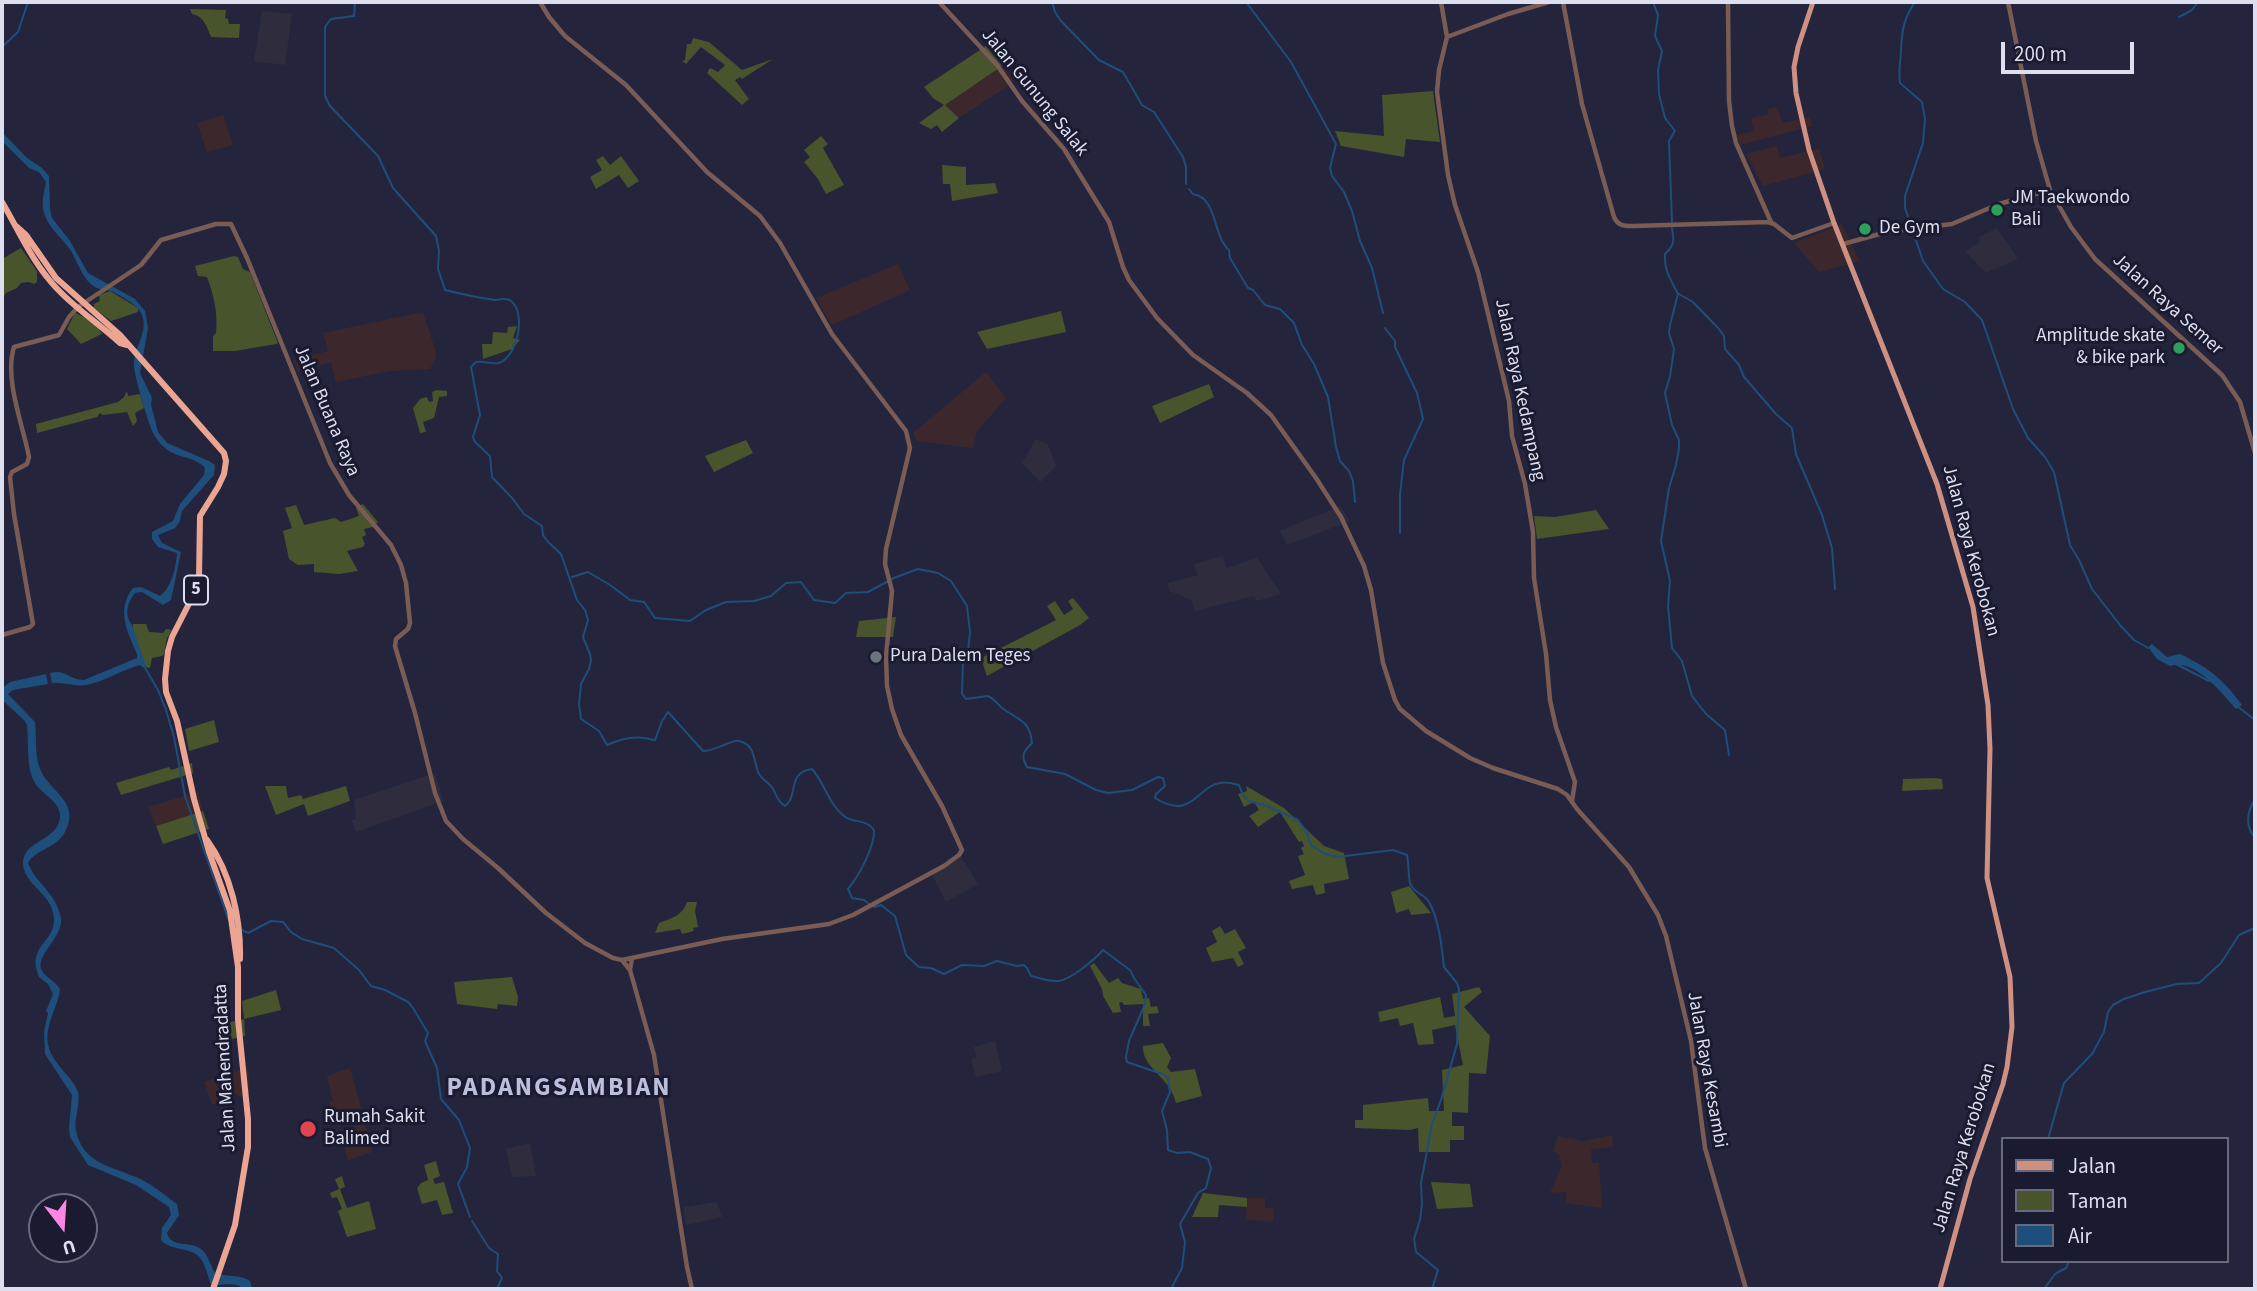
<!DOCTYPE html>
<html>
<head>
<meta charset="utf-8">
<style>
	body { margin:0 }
	#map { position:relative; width:2257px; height:1291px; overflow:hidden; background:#24253c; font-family:"Source Sans 3",sans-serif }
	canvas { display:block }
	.frame { position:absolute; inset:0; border:4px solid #dddfef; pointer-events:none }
	.legend { position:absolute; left:2001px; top:1137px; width:228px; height:126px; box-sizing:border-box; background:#1a1b31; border:2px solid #68697d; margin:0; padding:9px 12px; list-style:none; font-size:21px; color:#dddfef }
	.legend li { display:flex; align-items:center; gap:14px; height:35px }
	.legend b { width:35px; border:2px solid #68697d }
	.north { position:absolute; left:28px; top:1193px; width:70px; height:70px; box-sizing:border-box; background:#1a1b31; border:2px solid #68697d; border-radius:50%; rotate:163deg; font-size:19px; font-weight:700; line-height:28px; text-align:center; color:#dddfef }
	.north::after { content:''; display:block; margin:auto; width:24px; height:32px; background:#fc86e3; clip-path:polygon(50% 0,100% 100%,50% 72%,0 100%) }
	.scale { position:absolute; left:2001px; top:42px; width:133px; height:32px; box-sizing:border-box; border:4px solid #dddfef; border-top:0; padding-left:9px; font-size:21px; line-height:24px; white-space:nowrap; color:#dddfef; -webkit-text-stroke:5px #1a1b31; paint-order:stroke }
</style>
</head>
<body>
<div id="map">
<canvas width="2257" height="1291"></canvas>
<div class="frame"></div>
<ul class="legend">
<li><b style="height:9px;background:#cd9081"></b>Jalan</li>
<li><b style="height:19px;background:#47542c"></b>Taman</li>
<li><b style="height:19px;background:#1e4e7b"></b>Air</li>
</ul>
<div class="north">U</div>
<div class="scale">200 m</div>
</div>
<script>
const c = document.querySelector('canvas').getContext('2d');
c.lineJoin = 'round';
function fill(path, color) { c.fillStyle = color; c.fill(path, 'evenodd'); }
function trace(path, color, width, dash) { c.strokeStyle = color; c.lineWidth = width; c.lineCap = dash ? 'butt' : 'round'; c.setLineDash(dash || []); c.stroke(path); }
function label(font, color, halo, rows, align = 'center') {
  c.font = font + ' "Source Sans 3",sans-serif'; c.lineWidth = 6; c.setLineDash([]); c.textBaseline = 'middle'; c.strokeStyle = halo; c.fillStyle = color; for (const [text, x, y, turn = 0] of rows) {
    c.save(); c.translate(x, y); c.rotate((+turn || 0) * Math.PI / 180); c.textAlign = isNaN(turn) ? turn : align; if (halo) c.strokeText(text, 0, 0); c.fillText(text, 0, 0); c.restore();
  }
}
fill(new Path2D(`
	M1002,66L1014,82L959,118L945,105Z
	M1777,107L1783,123L1810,117L1812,126L1740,145L1737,135L1754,131L1751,118L1769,114L1768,109Z
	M223,115L233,145L207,152L197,123Z
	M1777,146L1780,158L1819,149L1825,169L1763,186L1746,154Z
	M1842,224L1859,261L1819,272L1794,243Z
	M898,264L910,290L832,325L816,298Z
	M423,312L436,352L435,359L430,369L390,371L336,382L331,362L298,372L293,360L328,351L323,333Z
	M986,372L1006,398L977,431L973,448L917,441L913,433Z
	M198,792L203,811L156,826L148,807Z
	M248,1067L250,1093L238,1097L237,1094L226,1098L227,1101L212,1105L204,1082Z
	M350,1068L361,1108L333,1116L329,1102L333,1101L327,1076Z
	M365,1123L372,1152L348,1160L340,1131Z
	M1612,1135L1613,1147L1591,1149L1592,1163H1599L1602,1208L1566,1203V1192L1550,1193L1562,1166L1559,1154L1553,1151L1558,1136L1583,1141Z
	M1247,1198H1265V1208H1274L1273,1222L1246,1219Z`), '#3c282c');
fill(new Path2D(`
	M262,11L292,14L285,65L254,61Z
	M1997,228L2018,259L1986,273L1965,251L1980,242L1979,237Z
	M1036,439L1048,445L1056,466L1040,482L1022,463Z
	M1340,506L1350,521L1287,545L1280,531Z
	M1223,556L1226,568L1257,558L1281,594L1257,601L1254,596L1195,611L1191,600L1170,591L1167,583L1198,575L1194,564Z
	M435,773L443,801L356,832L352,820L356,819L354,800Z
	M961,857L978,884L946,902L932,875Z
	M995,1041L1002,1071L976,1077L971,1059L977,1057L974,1047Z
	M530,1143L536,1176L512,1177L506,1149Z
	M717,1202L722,1217L686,1225L683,1207Z`), '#2f2c3d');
fill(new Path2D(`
	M190,9L226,10L225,18L228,19L229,24H240L239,38L211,37C207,27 204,16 192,14Z
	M693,38L709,42L742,70L773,59L742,79L740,77L735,80L749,99L742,105L707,73L710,68L718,72L725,65L701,47L686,64L682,61L685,60L687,44H691Z
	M986,46L1002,66L945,105L959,118L942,132L937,125L931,129L919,123L944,105L933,98L924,87Z
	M1433,91L1440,142L1406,139L1404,157L1341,146L1335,131L1384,136L1382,95Z
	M821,136L828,144L823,148L844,185L826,194L818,179L804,162L810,157L804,150Z
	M603,156L610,165L621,156L639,181L628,188L619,175L596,189L590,177L602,170L596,160Z
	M942,165L966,167V185L995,183L998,193L952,201L950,184H943Z
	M21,248L37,271V282L34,284L29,282L21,283L17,288L6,293L2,300V259Z
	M234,256L238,257L243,269L250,272L278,343L276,344L235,351H213V336L216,333C218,313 214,296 207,277L198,276L195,266Z
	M110,291L138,308V312L111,321L94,308V304L100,301L99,295Z
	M1061,311L1066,332L987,349L977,332Z
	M75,313C85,316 98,326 102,334L81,344L67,329Z
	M517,326L513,338L520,340L512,349L483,359L482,344H492L493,332L507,333L508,327Z
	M1209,384L1214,397L1160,423L1152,406Z
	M437,390L447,391V396L439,397L434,418L423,422L426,432L420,433L413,408L420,399L427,397L429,402L433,401L432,392Z
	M127,391L128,396L140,394L144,408L135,413L137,421L133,426L127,412L103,415L100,413L97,417L37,433L36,424L118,402L124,397Z
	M746,440L753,453L714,472L705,456Z
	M363,504L378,522L373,527L364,529L366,535L362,537L365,544L363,547L347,551L358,571L339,574L314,572V564L298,565L289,559L283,531L292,528L285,508L296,505L304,525L335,518L341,522L359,516L356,508Z
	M1596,510L1609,529L1537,539L1534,516L1555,517Z
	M1073,598L1089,618L1080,625L987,676L981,658L1056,620L1047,606L1055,601L1064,615L1073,609L1068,601Z
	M896,617L893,637H856L859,621Z
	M133,624H146L149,632L163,633L166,629L172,630L167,638L164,654L162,656L152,658L150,668L146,667C141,655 132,635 133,624Z
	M214,720L219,742L189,751L185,729Z
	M192,763L193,773L121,795L116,783L169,767L171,770Z
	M1934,778L1942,779L1943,789L1902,791L1903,779Z
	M265,786H286L288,798L301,795L303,799L346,786L350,801L308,816L304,804L276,815Z
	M1246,786L1284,808L1324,846L1344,853L1349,879L1324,884L1325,893L1316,895L1313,885L1292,889L1289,881L1305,875L1298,856L1304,854L1301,848L1304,846L1302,841L1299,842L1280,812L1258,827L1249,816L1259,810L1254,802L1244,807L1238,794L1247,791Z
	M203,811L209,829L163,844L156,826Z
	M1409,886L1431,913L1411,915L1409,909L1396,913L1391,892Z
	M687,902H697L695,911L698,927L693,928L694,931L682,934L680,929L655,933L659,923C672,918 682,916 687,902Z
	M1220,926L1225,934L1235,929L1246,948L1238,952L1244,964L1238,967L1233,958L1212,962L1206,948L1217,942L1212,931Z
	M1094,963L1109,983L1118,978L1122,983L1141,989L1143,999L1149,998L1151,1007L1157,1006L1159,1013L1148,1014L1150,1026H1143V1004L1124,1005L1122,1002L1119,1003L1121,1012L1113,1013L1103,996L1102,989L1090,966Z
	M512,977L518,997L517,1006L498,1004L497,1009L457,1004L454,982Z
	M1479,987L1482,992L1464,1007L1490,1036L1486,1074L1469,1073L1468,1113L1452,1112V1126H1464V1140H1450V1152H1419L1418,1128L1410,1130L1355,1128V1120H1363V1105L1428,1098L1429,1111H1444L1442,1070L1463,1065L1455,1025L1432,1030L1434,1044L1418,1045L1413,1023L1400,1026L1398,1018L1380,1022L1378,1012L1440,997L1444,1018L1455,1016L1452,994Z
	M276,990L281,1010L244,1019L245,1036L220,1042L217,1025L244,1019L242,1001Z
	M1163,1043L1171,1058L1167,1067L1171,1072L1195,1069L1202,1096L1176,1103C1170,1076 1142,1069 1143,1046Z
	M436,1161L440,1176L433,1179L435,1184L444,1182L453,1213L442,1215L437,1200L422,1204L417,1188L421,1183L428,1180L424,1165Z
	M342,1176L345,1187L340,1189L347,1208L369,1201L376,1229L347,1237L338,1211L342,1209L337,1197L332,1198L330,1193L339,1189L335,1179Z
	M1431,1182L1470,1184L1473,1207L1437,1209Z
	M1203,1193L1247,1198V1207L1219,1205L1218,1217H1192Z`), '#47542c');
fill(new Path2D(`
	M2,132L27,158L42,168L49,176L50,209L52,218L70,241L88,273L135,299L145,311L148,328L140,373L152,398L151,405L158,432L167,443L209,461L215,465L214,475L182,511L180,521L175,528L158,535L162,543L181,552L171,600L163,605L142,592L135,593C127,603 124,615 132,625L146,666L143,668L140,665C121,670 106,681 86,685C75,687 63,682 52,683L50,673C67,669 68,680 84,680L137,658V654C127,631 116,610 133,588L141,587L160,596C172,587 176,567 177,553L158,547L152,539V532L173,521L180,504L204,475L205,468C191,452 171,463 154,435C149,426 133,373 134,364C134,346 150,331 141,313C137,304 119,295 111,291C106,289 100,290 95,287C81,278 78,261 69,248C61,237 48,227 44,213C41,202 44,192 46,182L39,172L29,168L2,141Z
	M2152,644L2167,657L2180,654C2209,668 2223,679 2242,705L2236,709C2221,692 2194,658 2170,666L2157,659L2148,647Z
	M46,674L48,684L13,690L8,694L35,722C37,739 34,756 41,771C50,792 81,802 65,832C57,848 36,849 28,863C36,884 57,893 61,919C63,937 37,953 41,969C44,977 56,981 60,989C58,1010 38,1032 53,1057C59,1068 74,1080 78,1092C81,1106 72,1121 77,1135C87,1168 120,1167 146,1182C157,1188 167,1197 177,1204L179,1215L167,1233C172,1249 189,1240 201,1249C208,1254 210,1265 215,1273C227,1277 240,1274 250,1281L252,1289H243C236,1281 221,1286 211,1285C208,1277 206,1266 201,1259C192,1246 171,1252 161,1240L162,1228L171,1215L169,1207L136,1185L88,1165L70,1137L69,1128L72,1095L45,1054L44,1032L48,1013L46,1011L53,994L48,984L39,977C26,945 55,943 54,919C53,895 29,888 24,869C17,840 58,843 60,817C61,801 42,795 35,783C26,768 29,743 27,725L24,720L2,700V688L10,682Z`), '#1e4e7b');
trace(new Path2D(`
	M355,2L354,16L331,19L325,27V96L330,106L378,156L393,188L436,236L439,251L438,269L445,290C461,294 479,298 495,300C500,300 506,297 511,301C527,313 517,359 498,363C491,364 483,361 476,362L471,367L480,415L473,437L475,442L490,456L492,477L512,498L524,514L542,526L543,535L548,542L561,554L577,600L585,610L588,620L583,637L590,654L591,661L589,669L581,684L579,704L581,719L599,731L607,745C618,740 632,736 644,738C648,738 651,740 655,740L662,721L668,712L703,751C714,751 734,739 739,741C755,744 754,761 758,772C761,780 769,782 773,789C777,796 777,801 785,806C799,796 786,773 812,769C825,783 827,802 844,816C854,824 865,818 874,830C875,847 858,877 848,889L852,898L864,900L869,904
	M1052,2L1055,12L1061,21L1099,60L1123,72L1142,105L1154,112L1183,157L1186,167V184
	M1246,2L1291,62L1336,144L1330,168L1332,176L1344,192L1352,211L1360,241L1372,268L1383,313
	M1653,2L1658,15L1655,36L1662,51L1658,70L1659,94L1665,118L1675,131L1669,141L1672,222
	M1915,2C1904,18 1902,30 1901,49C1901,62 1898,68 1900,83L1922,102L1925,119L1923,143L1905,196V208L1923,261L1943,289L1965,302L1982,320L2013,409L2028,438L2045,457L2054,472L2070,545L2079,560L2092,589L2120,625L2134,640L2148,648
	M2179,17L2192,10L2198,2
	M2,47L18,32L28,2
	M1189,189L1193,194C1218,198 1212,235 1229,250L1230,258L1248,288L1253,290L1265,305L1280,309L1294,323L1302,345L1314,364L1328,397L1336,447L1340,461L1349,471L1353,481L1355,502
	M1672,228C1674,240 1675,245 1665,254C1664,271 1671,280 1678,294L1670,325L1669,333L1674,349L1670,377L1665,393L1672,425L1679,440V448L1676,465L1669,488L1661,541L1670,581L1668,606L1672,648L1682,661L1692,696L1706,714L1725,730L1729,755
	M1679,294L1693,302L1719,329L1724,336L1725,349L1739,365L1744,377L1776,414L1792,428L1796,454L1822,515L1832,548L1835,589
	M1385,328L1395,341V347L1417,393L1423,419L1404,460L1400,494V533
	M572,577L588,572L610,585L630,600L644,602L655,618L690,621L706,610L726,602L754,601L771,596L786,583L801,582L814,600L835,603L846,593L868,592L894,578L918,569L938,573L951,581L967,606L970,632L968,652L963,661L962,694L966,699L988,696C994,699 997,703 1002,708C1016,719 1030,719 1032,743C1024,751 1020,755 1027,767L1065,774L1096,790L1108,793L1132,790L1158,777L1163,778L1165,786L1156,794L1155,798C1200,826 1196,770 1239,785L1243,795L1249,801L1267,806L1298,820L1306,831L1311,845L1325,854L1337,857L1393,850L1407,855C1409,864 1408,874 1410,883C1413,893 1425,894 1429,902C1439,919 1442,949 1444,967L1457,983L1459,989L1457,1044L1441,1100L1432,1124L1421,1183L1422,1204L1420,1220L1414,1239L1416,1252L1438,1270L1432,1289
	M2174,663L2209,681
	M144,666L158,690L166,710L174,737L185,796L229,921
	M2237,706L2255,720
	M2255,799C2247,812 2245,826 2255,838
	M874,907L881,905L895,916L906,955L919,967L931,968L944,974L962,965L984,966L997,961L1017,966L1024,965L1027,968L1031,976C1040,978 1048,982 1058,981C1071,980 1095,959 1103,950L1130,970L1134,978L1146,995L1145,1004L1129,1041L1126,1057L1127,1062L1165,1075L1168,1078L1170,1092L1162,1111L1167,1130L1168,1150L1177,1153L1190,1152L1208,1159L1211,1168L1206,1188L1198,1193L1180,1224L1185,1242L1182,1268L1171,1289
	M242,930L248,933L271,921L283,922L291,932L302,939L334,948L359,970L371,986L385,990L408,1002L413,1008L428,1033L425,1041L437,1068L441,1099L459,1120L470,1148L467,1167L458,1184L470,1217
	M2048,1139L2064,1083L2092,1054L2104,1032L2108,1012L2113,1005L2124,999L2145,992L2177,984L2199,983L2221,963L2239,935L2255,928
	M472,1221L489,1248L498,1254L497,1271L502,1278L497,1289
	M2044,1289L2055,1274L2066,1268L2069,1261`), '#1e4e7b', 2);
trace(new Path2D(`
	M540,2L549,17L565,36L626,85L707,172L760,216L780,243L832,334L906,431L910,448L886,549L885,564L892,591L886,657L887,686L892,709L901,735L942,806L962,850L959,855L944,866L853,915L829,924L722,939L622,960
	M939,2L997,65L1022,101L1064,149L1109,222L1123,267L1129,280L1157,318L1193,355L1247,393L1271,415L1316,478L1341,517L1364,566L1371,590L1383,663L1395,700L1400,709L1426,731L1470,758L1493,768L1558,789L1567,795L1577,809L1629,867L1658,915L1666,936L1691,1041L1705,1148L1746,1289
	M1441,2L1447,37L1439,70L1437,92L1448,175L1455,205L1478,272L1509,401L1512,436L1525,484L1533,532L1534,578L1546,654L1550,700L1556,727L1575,782L1572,801
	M1563,2L1582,104L1614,217C1618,226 1624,226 1633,226L1768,222L1774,224L1792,238L1834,223
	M1728,2L1729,101L1732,126L1736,143L1771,222
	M2008,2L2036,141L2050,190L2071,227L2095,259L2222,375L2240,402L2255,453
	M1447,37L1508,14L1549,2
	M1843,244L1887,232L1952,224L1999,204L2050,190
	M2,635L30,627L33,624L14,514L10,477L12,472L27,464L29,457C23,425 4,379 14,347L59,335L69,317L78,307L141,265L161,240L216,224H231L247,258L330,463L349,495L391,545L401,565L406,583L410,623L408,629L396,639L395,646L415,713L435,793L446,821L463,839L498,868L546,913L585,943L613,958L622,960L630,970
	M632,958L630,970L654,1055L687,1267L692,1289`), '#7a5c55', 4.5);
trace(new Path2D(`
	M1813,2L1798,47L1794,67L1796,93L1809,150L1834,223L1937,484L1973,607L1988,705L1990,749L1987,878L2010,977L2012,1027L2007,1067L2003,1084L1970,1179L1940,1289`), '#cd9081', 5);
trace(new Path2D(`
	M2,202C17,227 28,254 47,277C67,303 96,321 120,343L127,345
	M16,226L26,235L56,278L120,335L224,453L226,461L224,474L218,487L200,516L199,578L197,588L172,637L168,651L165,679L166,692L177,721L184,753L194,799L209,852L230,911L238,967V1019L248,1119V1147L235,1225L213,1289
	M207,840C231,873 241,919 240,959`), '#eda593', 6);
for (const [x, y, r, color] of [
	[1997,210,7,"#2e9e5b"],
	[1865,229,7,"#2e9e5b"],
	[2179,348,7,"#2e9e5b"],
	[876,657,7,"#6b7280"],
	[308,1129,9,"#e0444e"]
]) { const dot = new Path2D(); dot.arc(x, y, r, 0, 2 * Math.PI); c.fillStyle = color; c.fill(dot); trace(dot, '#1a1b31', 2.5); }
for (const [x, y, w] of [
	[196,590,24]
]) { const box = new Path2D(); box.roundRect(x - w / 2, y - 14.5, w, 29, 5); c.fillStyle = '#1a1b31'; c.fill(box); trace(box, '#dddfef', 2); }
label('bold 18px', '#dddfef', null, [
	["5",196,590]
]);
label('19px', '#dddfef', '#1a1b31', [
	["Jalan Gunung Salak",1034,93,51],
	["Jalan Raya Semer",2167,305,42],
	["Jalan Raya Kedampang",1519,390,78],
	["Jalan Buana Raya",326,411,67],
	["Jalan Raya Kerobokan",1970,551,75],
	["Jalan Mahendradatta",226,1068,-93],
	["Jalan Raya Kesambi",1706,1070,80],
	["Jalan Raya Kerobokan",1965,1148,-73]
]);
label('19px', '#dddfef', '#1a1b31', [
	["JM Taekwondo",2011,199],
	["Bali",2011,221],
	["De Gym",1879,229],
	["Amplitude skate",2165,337,"right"],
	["& bike park",2165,359,"right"],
	["Pura Dalem Teges",890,657],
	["Rumah Sakit",324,1118],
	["Balimed",324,1140]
], 'left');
c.letterSpacing = '2px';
label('bold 26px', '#bbbedc', '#1a1b31', [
	["PADANGSAMBIAN",559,1089]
]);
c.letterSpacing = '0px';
</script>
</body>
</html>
